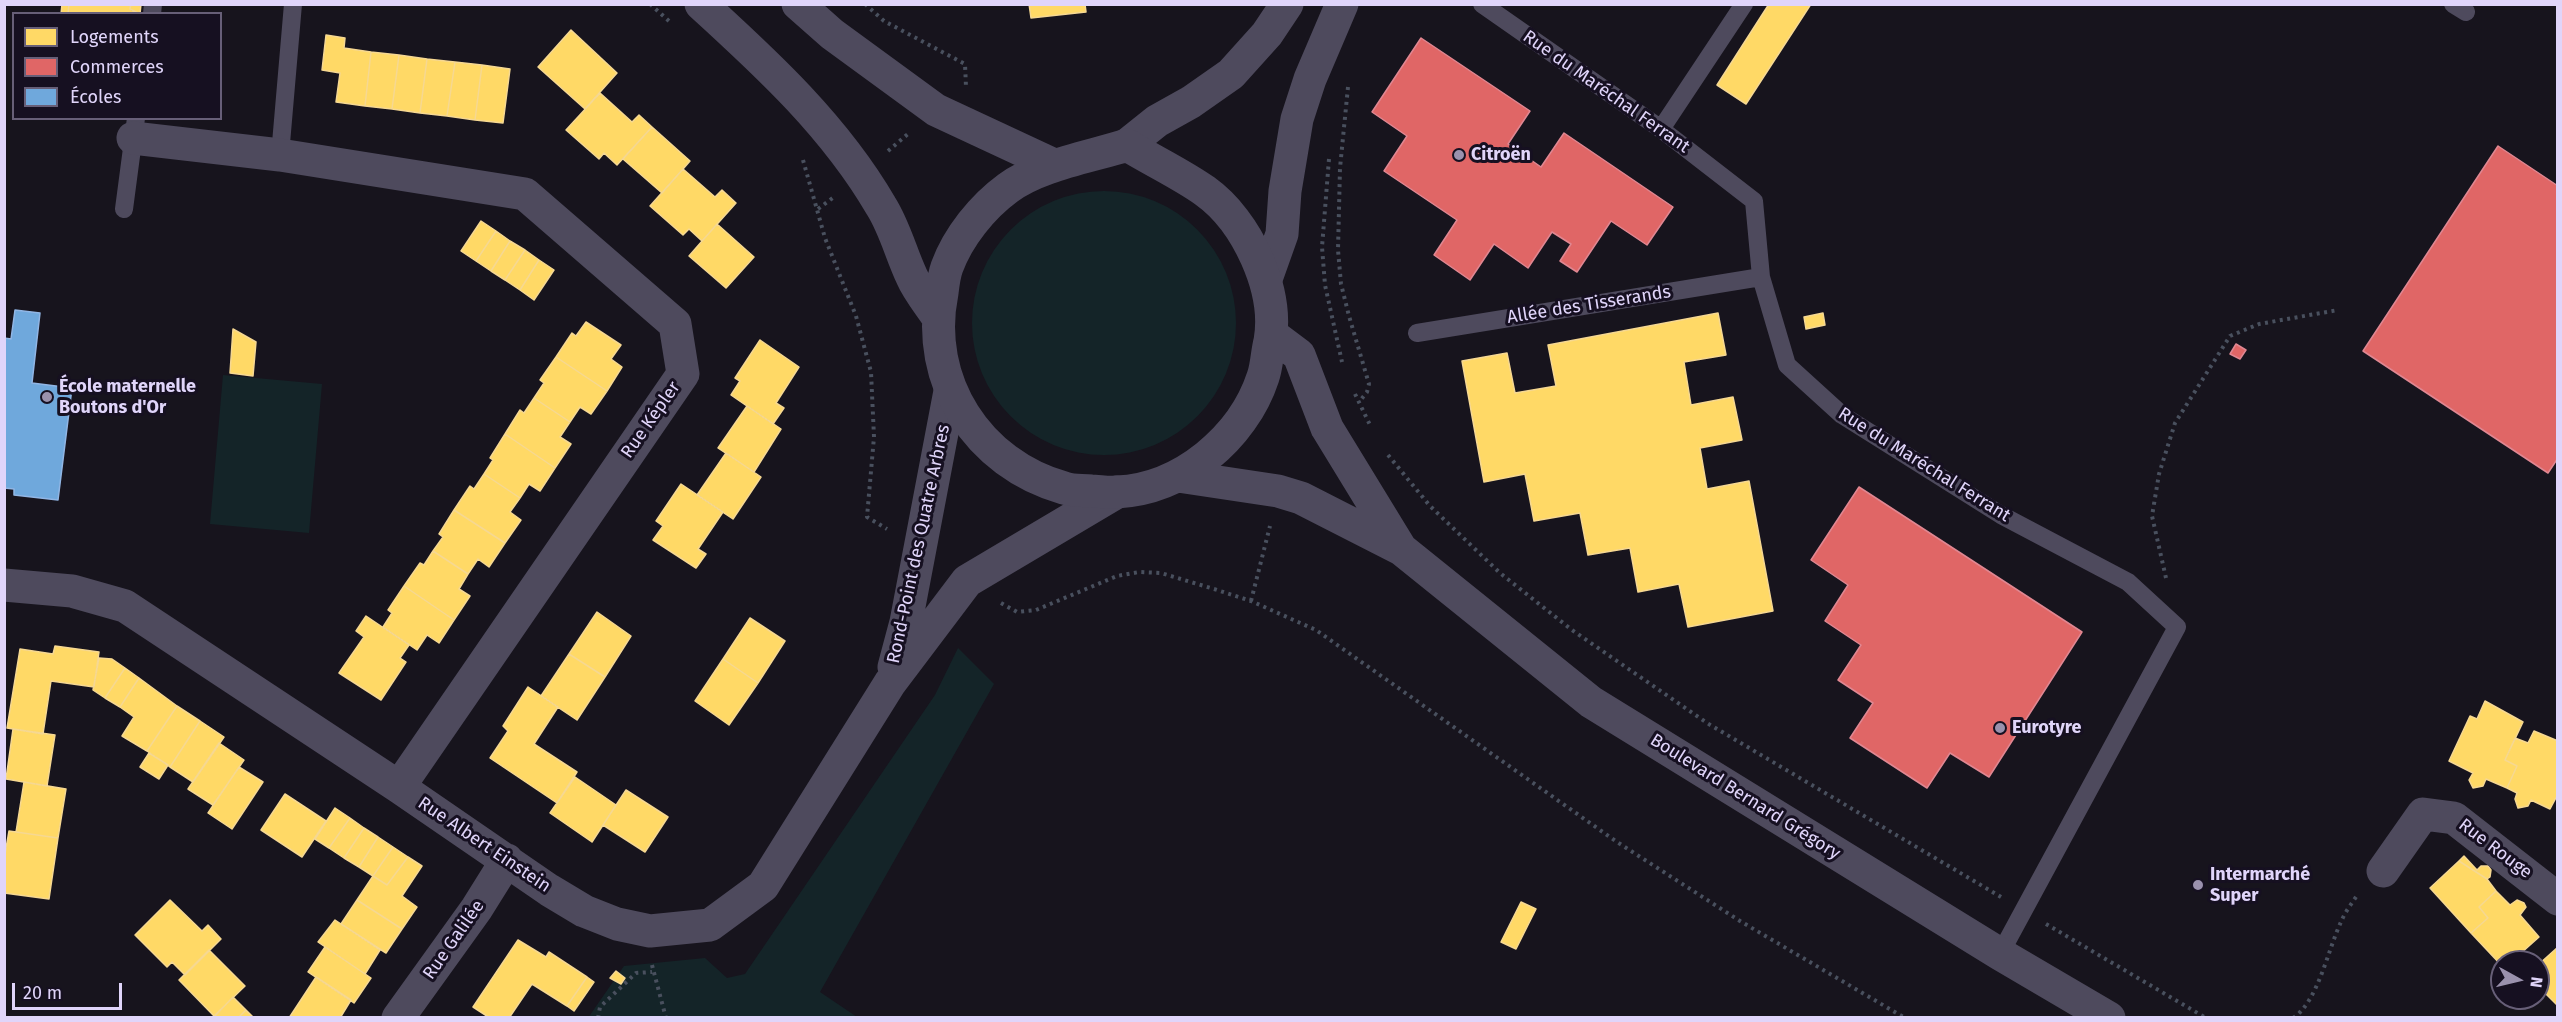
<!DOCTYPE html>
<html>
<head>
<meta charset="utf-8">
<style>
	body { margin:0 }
	#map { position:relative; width:2562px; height:1022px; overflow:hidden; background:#17141d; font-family:"Fira Sans",sans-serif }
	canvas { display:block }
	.frame { position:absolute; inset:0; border:6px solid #e0d5fa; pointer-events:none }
	.legend { position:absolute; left:12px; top:12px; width:210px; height:108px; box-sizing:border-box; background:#161021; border:2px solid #675f78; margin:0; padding:8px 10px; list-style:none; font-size:18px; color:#e0d5fa }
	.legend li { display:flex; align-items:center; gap:12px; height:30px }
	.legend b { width:30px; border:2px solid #675f78 }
	.north { position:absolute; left:2490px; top:950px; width:60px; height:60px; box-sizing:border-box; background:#161021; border:2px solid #675f78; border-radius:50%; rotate:98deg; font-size:16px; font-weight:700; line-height:24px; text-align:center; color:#e0d5fa }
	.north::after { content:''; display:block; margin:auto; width:21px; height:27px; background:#9a91ad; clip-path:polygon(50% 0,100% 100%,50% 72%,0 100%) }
	.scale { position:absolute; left:12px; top:983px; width:110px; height:27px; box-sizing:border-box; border:3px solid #e0d5fa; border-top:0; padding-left:8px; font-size:18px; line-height:21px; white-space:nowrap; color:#e0d5fa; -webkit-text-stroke:4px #161021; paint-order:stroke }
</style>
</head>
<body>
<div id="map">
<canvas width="2562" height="1022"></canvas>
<div class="frame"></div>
<ul class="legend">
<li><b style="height:16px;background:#ffd966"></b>Logements</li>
<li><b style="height:16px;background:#e06666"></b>Commerces</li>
<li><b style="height:16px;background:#6fa8dc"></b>Écoles</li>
</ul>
<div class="north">N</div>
<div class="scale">20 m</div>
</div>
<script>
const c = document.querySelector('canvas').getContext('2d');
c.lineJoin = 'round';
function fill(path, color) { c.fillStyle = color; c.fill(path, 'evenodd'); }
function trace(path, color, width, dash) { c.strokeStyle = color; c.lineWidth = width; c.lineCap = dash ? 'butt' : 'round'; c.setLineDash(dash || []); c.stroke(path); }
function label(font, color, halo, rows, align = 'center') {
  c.font = font + ' "Fira Sans",sans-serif'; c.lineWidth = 6; c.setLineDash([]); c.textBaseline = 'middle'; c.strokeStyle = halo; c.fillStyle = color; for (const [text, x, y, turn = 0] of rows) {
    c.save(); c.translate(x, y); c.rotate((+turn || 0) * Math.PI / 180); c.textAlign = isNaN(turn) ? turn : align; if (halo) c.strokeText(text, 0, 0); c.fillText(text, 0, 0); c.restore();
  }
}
fill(new Path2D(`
	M972 323a132 132 0 1 1 264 0a132 132 0 1 1-264 0Z
	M223,375L322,384L309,533L210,524Z
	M958,648L994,684L820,992L857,1017L588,1018L624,966L705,958L727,978L745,974L935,695Z`), '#142428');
const homes = new Path2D(`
	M62,4H69L68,14H61Z
	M69,4H131L130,9L137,14H68Z
	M131,4H141L140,14L130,9Z
	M1029,4H1085L1086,12L1031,18Z
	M1769,4H1811L1746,104L1717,85Z
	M571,30L617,73L585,109L538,67Z
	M326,35L345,38L344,48L371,52L365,106L336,102L340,73L322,70Z
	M371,52L399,55L392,109L365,106Z
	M399,55L427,59L420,113L392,109Z
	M427,59L455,62L447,116L420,113Z
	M455,62L482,65L475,120L447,116Z
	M482,65L510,69L503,123L475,120Z
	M600,93L632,122L639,115L652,127L617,165L604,153L599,159L566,130Z
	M652,127L690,161L662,193L623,159Z
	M683,169L715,197L722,190L736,203L702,241L689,229L683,235L650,206Z
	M481,221L496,231L476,261L461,251Z
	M717,224L754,257L726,288L689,256Z
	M496,231L510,241L491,271L476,261Z
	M510,241L525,250L505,280L491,271Z
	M525,250L539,260L520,290L505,280Z
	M539,260L554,270L534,300L520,290Z
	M1718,313L1726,355L1684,362L1691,405L1733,397L1742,440L1700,448L1707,489L1749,481L1773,611L1688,627L1679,584L1638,592L1630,548L1588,555L1580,513L1534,521L1525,474L1484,482L1462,361L1507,353L1515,393L1556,386L1548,345Z
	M1823,313L1825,325L1806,329L1804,317Z
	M586,322L621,345L611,359L622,367L607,391L556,357L572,333L576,336Z
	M233,329L256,342L253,376L230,373Z
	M760,340L799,367L776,403L784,408L773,424L731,395L740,381L735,378Z
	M556,357L607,391L591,414L580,407L570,422L534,398L544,383L540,380Z
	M534,398L570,422L560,437L571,444L555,468L505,434L520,410L524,413Z
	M747,406L781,429L754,472L718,448Z
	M505,434L555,468L540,491L529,484L520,498L484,474L493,460L490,458Z
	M726,453L761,477L733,519L697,495Z
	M484,474L520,498L510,512L521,520L505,543L454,510L470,486L474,489Z
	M681,484L723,512L698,549L706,554L696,568L653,540L663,526L656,521Z
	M454,510L505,543L489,567L478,559L468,574L433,551L443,537L439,534Z
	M433,551L468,574L459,589L470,596L454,620L404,586L420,563L424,565Z
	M404,586L454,620L439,643L427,635L417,650L383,627L392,613L388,610Z
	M597,612L631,636L605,677L569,654Z
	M366,616L409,645L400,658L406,662L381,700L339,673L364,637L356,631Z
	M750,618L785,641L758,683L723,659Z
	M55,646L99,652L94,687L51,681L43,734L7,728L20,649L53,654Z
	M569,654L605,677L577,720L541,696Z
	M99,658L112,659L125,668L105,698L93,690Z
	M723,659L758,683L729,725L695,701Z
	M125,668L139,678L120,707L105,698Z
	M139,678L177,706L147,751L122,736L134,717L120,707Z
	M528,687L558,707L534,744L577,772L557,803L490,758L508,731L503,726Z
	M2485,701L2523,722L2505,760L2517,766L2507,788L2486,779L2483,786L2473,788L2469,780L2473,773L2449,761L2470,716L2477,719Z
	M177,706L200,721L170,767L147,751Z
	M200,721L224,737L193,782L170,767Z
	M13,729L55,735L47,786L6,779Z
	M2534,731L2558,741V794L2550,809L2531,800L2528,806L2518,808L2515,799L2517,793L2507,788L2517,766L2505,760L2515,738L2528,743Z
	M219,743L244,760L213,805L188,789Z
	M149,753L168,765L159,779L140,767Z
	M239,767L263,782L232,829L208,813Z
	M575,777L616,805L592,842L550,813Z
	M24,782L66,789L58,838L16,832Z
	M626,790L668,817L645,852L603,825Z
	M285,794L326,821L302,857L261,830Z
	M335,808L350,818L329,848L315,839Z
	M350,818L364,828L344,858L329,848Z
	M364,828L378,837L359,867L344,858Z
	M9,831L58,838L49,899L4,893V860Z
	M378,837L393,847L373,876L359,867Z
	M393,847L408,857L387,885L373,876Z
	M2464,856L2477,870L2481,866H2488L2491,870L2490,877L2487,879L2459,861Z
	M408,857L422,866L402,896L417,907L402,929L357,900L373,876L387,885Z
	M2459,861L2487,879L2496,891L2479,907L2488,918L2471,933L2430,888Z
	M2496,891L2510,905L2517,900L2524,903L2526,907L2520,915L2539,937L2511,962H2502V966L2471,933L2488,918L2479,907Z
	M170,900L202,931L208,925L221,939L185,975L172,962L167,967L135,935Z
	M357,900L402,929L386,953L341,924Z
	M1521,902L1536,909L1516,949L1501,942Z
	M335,920L380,950L365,974L318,942Z
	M518,940L546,957L549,952L587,977L567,1006L532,984L509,1018H490L473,1007Z
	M325,947L371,978L354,1003L308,972Z
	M2558,947V1006L2538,986V965Z
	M209,950L245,986L214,1016L179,980Z
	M616,971L625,978L621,984L610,978Z
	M316,977L351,1000L340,1018H289Z
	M587,977L594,982L574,1011L567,1006Z
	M233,997L246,1010L238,1018H213Z
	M246,1010L254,1018H238Z`);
fill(homes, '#ffd966');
trace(homes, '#f6d892', 1.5);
const shops = new Path2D(`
	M1421,38L1530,111L1508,144L1541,167L1564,133L1673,207L1647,245L1611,221L1577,272L1560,261L1571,244L1552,232L1528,268L1494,244L1470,280L1434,255L1457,220L1384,171L1407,136L1372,112Z
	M2498,146L2558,186V458L2548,473L2363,351Z
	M2236,344L2246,350L2240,359L2230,354Z
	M1859,487L2082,632L1989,777L1950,753L1927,788L1850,738L1873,703L1838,680L1861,645L1825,621L1848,585L1811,560Z`);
fill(shops, '#e06666');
trace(shops, '#e08792', 1.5);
const schools = new Path2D(`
	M15,310L40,313L32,383L72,388L58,500L14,495V489L4,488V338L11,339Z`);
fill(schools, '#6fa8dc');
trace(schools, '#91b6e5', 1.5);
trace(new Path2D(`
	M650,4L670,22
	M865,4L884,21L965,64L966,87
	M1348,87L1340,168L1338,250L1341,284L1349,316L1369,384L1367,392L1359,402
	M888,151L909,133
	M1329,159L1322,247L1325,285L1342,362
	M803,160L825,238L856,316L871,372L874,437L867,517L887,529
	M818,209L834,197
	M1355,394L1370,425
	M1388,455L1430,506L1500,573L1572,630L1707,723L2001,897
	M2166,578L2152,516L2159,474L2175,423L2230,336L2259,324L2338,310
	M1251,601L1270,526
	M1001,603L1017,612L1036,610L1117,576L1139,572L1161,573L1214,589L1251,601L1316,630L1617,842L1740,921L1905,1018
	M2046,924L2206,1018
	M652,965L666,1018
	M598,1018L600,1007L636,973L652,972
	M2293,1018C2318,1002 2328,949 2341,922C2345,912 2352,903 2358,894`), '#49505e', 4, [3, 4.5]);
trace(new Path2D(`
	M1482,4L1661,129L1754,201L1761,277L1787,365L1842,415L2001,515L2128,582L2177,627L2000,954
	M2453,4L2466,12
	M152,14L153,4
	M1661,129L1744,4
	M280,155L293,4
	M124,209L136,118
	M1417,333L1761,277`), '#4e4a5d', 18);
trace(new Path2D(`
	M133,138L280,155L525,194L675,324L683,374L399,787
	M1127,145L1157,121L1191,102L1231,74L1267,34L1287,4
	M1266,279L1282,234L1285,191L1297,119L1310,79L1342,4
	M4,585L72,591L125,606L399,787L549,890L584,911L617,924L650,931L710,925L763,886L890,683L967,581L1117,492
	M894,667L906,622L950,391
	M2383,871L2423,814L2454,818L2558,899
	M398,1018L477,908L507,860`), '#4e4a5d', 33);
trace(new Path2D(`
	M701,4C768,65 835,127 881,206C895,228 901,254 912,277C918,291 929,304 937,316
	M798,4L832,34L936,110L1054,165
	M1127,145C1153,161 1181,174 1205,191C1247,221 1279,290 1270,341C1267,352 1267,366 1263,377C1243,438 1182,489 1117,492C1108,493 1099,491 1091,491C1082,490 1072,491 1064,488C978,464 924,381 942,293C943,284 944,275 947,267C958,237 982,207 1008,188C1039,165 1090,157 1127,145Z
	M1271,334L1299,355L1327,428L1401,549
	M1178,476L1278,491L1301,498L1401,549L1591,702L2000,954L2109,1018`), '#4e4a5d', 33);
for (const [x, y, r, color] of [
	[1459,155,6,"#9a91ad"],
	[47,397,6,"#9a91ad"],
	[2000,728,6,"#9a91ad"],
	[2198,885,6,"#9a91ad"]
]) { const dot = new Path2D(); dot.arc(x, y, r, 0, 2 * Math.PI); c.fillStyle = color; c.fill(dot); trace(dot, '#161021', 2); }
label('18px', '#e0d5fa', '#161021', [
	["Rue du Maréchal Ferrant",1606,92,35],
	["Allée des Tisserands",1589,305,-9],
	["Rue Képler",651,420,-55],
	["Rue du Maréchal Ferrant",1924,465,32],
	["Rond-Point des Quatre Arbres",919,544,-78],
	["Boulevard Bernard Grégory",1745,797,32],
	["Rue Albert Einstein",484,845,34],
	["Rue Rouge",2495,849,37],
	["Rue Galilée",454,940,-55]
]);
label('bold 18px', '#e0d5fa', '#161021', [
	["Citroën",1471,155],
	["École maternelle",59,387],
	["Boutons d'Or",59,408],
	["Eurotyre",2012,728],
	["Intermarché",2210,875],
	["Super",2210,896]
], 'left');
</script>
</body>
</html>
